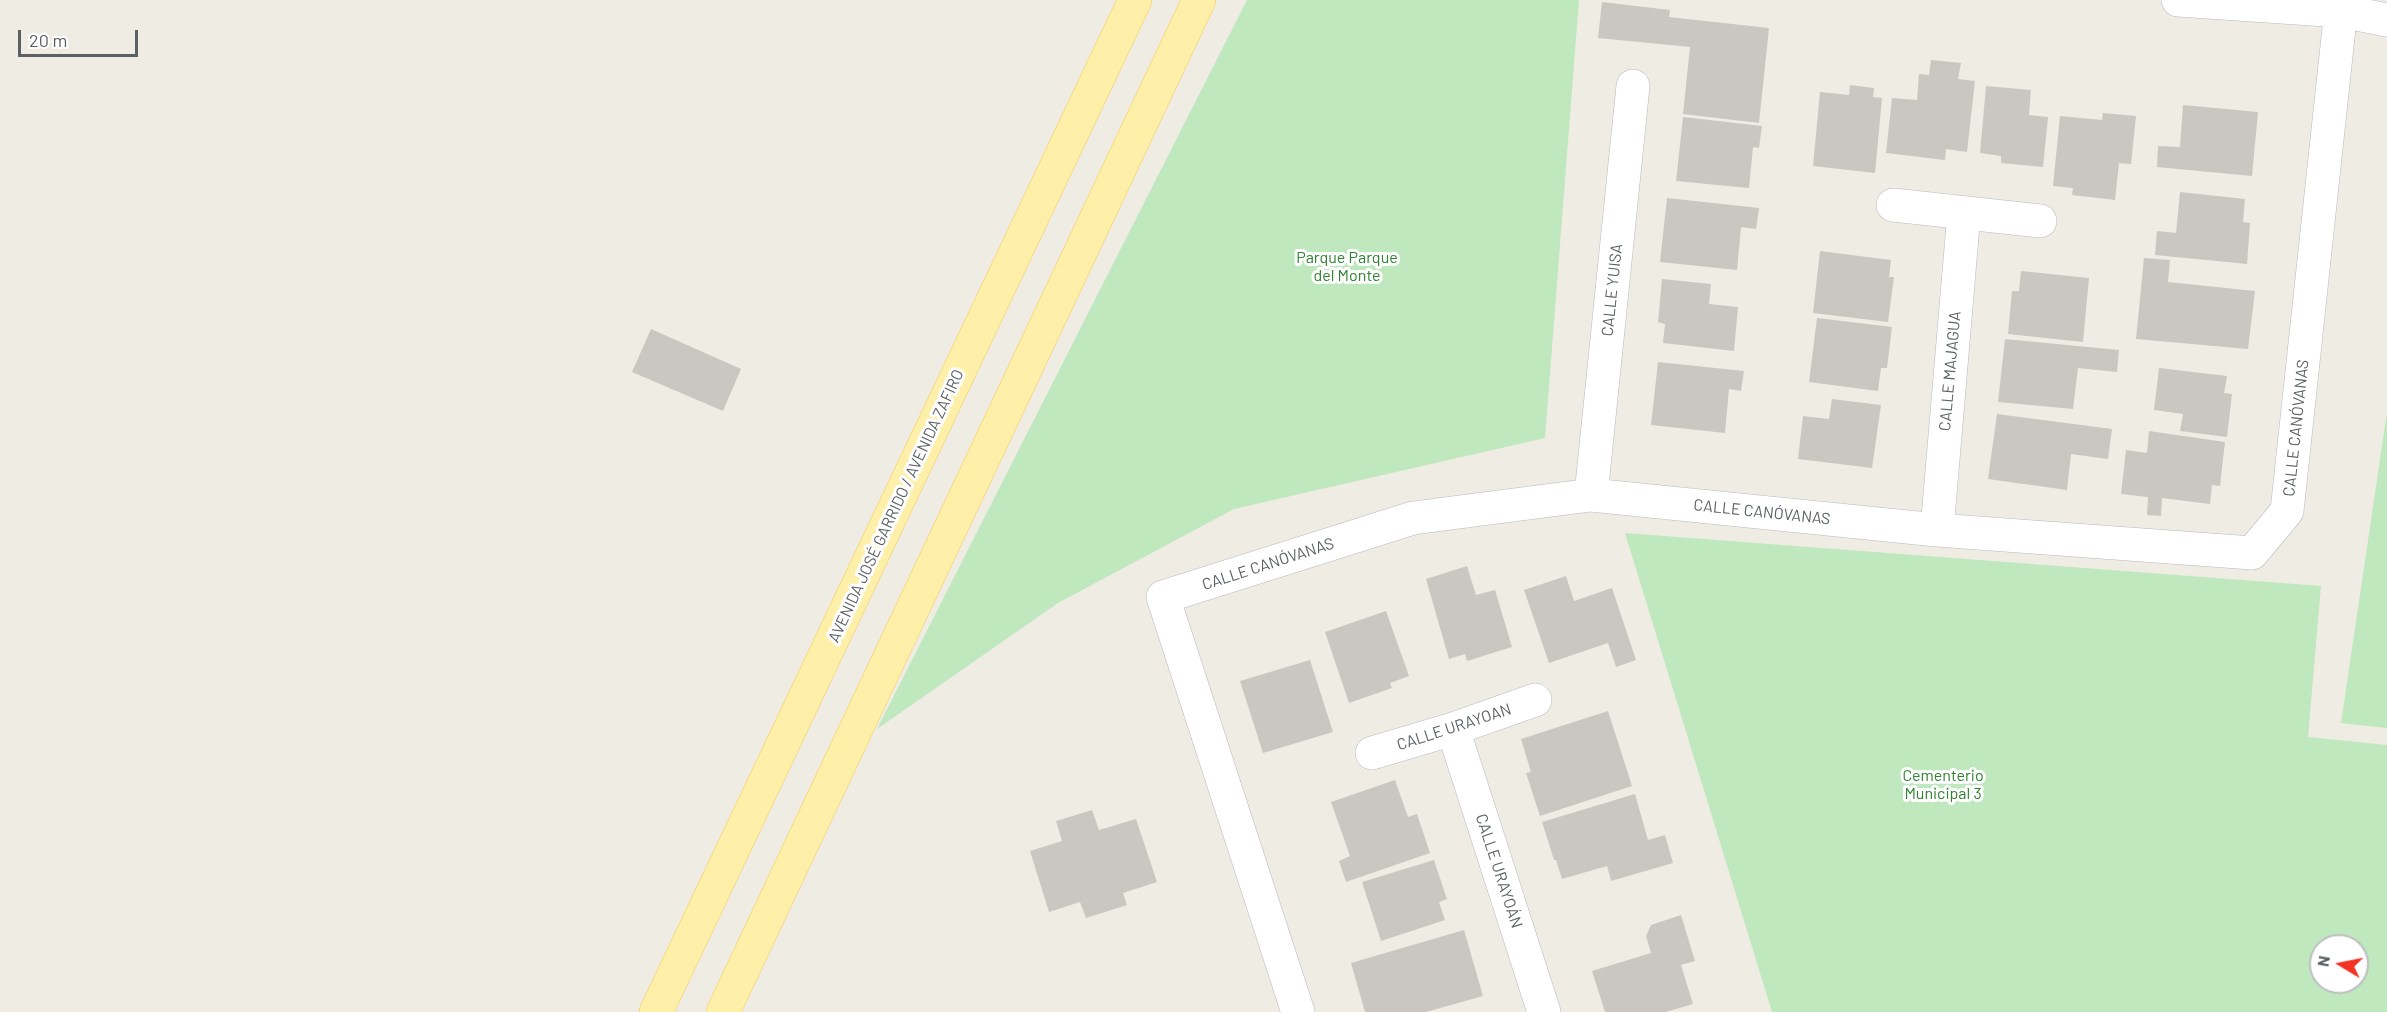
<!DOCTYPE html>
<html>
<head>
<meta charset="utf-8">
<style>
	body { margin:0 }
	#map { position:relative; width:2387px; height:1012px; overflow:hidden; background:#efece3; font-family:Barlow,sans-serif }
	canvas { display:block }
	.north { position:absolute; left:2309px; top:934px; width:60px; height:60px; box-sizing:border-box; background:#fff; border:2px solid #bdbfc1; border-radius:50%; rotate:280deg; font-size:16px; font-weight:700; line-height:24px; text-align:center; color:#5b6065 }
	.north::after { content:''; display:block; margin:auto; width:21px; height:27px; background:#f33325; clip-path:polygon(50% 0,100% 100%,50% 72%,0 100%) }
	.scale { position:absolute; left:18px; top:30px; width:120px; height:27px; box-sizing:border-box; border:3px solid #5b6065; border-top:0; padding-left:8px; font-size:18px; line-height:21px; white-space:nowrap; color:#5b6065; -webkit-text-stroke:4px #fff; paint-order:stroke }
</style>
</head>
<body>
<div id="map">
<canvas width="2387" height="1012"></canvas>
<div class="north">N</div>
<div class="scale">20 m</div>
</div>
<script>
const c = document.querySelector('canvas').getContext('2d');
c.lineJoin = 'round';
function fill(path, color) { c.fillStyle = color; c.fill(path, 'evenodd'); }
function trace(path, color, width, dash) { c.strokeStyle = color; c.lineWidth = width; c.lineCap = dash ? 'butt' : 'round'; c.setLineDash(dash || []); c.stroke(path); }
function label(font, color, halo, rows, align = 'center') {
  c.font = font + ' Barlow,sans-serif'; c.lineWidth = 6; c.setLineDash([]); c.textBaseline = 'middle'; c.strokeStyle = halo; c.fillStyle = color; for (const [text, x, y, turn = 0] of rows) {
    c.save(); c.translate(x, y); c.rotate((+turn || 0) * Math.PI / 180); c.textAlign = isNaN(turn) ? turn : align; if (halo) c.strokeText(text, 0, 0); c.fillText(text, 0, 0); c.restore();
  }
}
fill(new Path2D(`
	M1247,0H1579L1545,438L1234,509L1058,603L877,729Z
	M2387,412V728L2341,723Z
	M1625,533L2321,586L2308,737L2387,745V1012H1772ZM2321,946H2357V982H2321Z`), '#bfe8be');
fill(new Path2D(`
	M1602,2L1670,10L1669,17L1769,28L1759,123L1683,114L1690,47L1598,38Z
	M1931,60L1961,63L1958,79L1975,81L1967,152L1946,149L1945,160L1886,153L1892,98L1917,100L1919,74L1929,75Z
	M1850,85L1874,88L1873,97L1882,98L1875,173L1813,166L1820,92L1849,95Z
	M1986,86L2031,90L2029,115L2048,117L2043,167L2001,163V156L1980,153Z
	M2183,105L2258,112L2252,176L2157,167L2158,146L2180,147Z
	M2103,113L2136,116L2131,164L2119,163L2115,200L2072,195L2073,188L2053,186L2060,116L2102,120Z
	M1683,117L1762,126L1759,148L1753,147L1749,188L1676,181Z
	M2180,192L2245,199L2243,222L2250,223L2247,264L2155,255L2157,231L2176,233Z
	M1667,198L1759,208L1756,229L1741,227L1737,270L1660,262Z
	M1820,251L1891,260L1889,277H1894L1888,322L1813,313Z
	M2144,258L2170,260L2168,282L2255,291L2248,349L2136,339Z
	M2021,271L2089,278L2083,342L2008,334L2012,291H2019Z
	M1662,279L1711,284L1709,304L1738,307L1734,351L1663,343L1665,324L1658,322Z
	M1817,318L1892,327L1887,368H1881L1878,391L1809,382Z
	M651,329L741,369L723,411L632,372Z
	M2005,339L2119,350L2117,372L2078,368L2073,409L1998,402Z
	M1658,362L1744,371L1741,391L1729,389L1725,433L1651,425Z
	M2159,368L2227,376L2224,393L2232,394L2227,437L2180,431L2183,414L2154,410Z
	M1832,399L1881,405L1872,468L1798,459L1803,416L1829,419Z
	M1997,414L2112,429L2108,459L2071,454L2067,490L1988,479Z
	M2149,431L2225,442L2220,486L2212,485L2210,504L2162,498L2161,516L2147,515L2148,497L2121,494L2126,450L2147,453Z
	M1467,566L1476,595L1495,590L1512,647L1467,661L1465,654L1449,659L1426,579Z
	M1566,576L1574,601L1612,588L1636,660L1616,667L1608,643L1549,663L1524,590Z
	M1386,611L1409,676L1390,683L1392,688L1349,703L1325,632Z
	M1310,660L1333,732L1263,753L1240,681Z
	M1608,711L1632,786L1540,816L1526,773L1531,772L1521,739Z
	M1395,780L1408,817L1417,814L1430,853L1346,882L1339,861L1350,856L1331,802Z
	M1635,794L1648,840L1665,835L1673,863L1611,881L1607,866L1562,879L1556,860H1554L1542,822Z
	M1092,810L1099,830L1136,819L1157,882L1123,893L1127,905L1086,918L1080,902L1049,912L1030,851L1062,841L1056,821Z
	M1434,860L1447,899L1439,902L1445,920L1381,941L1362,882Z
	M1681,915L1695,961L1681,965L1693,1004L1666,1012H1605L1592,971L1651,953L1646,936L1651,925Z
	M1464,930L1483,996L1426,1012H1365L1351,963Z`), '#cac7c0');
const minor = new Path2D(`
	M2178,0L2341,11L2387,20
	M1893,205L2040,221
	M1591,495L1633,86
	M1937,530L1964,213
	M1453,729L1544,1012
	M1372,753L1453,729L1535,700
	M1298,1012L1163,597L1413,518L1591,495L1937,530L2252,553L2287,511L2342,0`);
const major = new Path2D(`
	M656,1012L1135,0
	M723,1012L1199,0`);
trace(minor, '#b6babe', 34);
trace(major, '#f9c952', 34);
trace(minor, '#fff', 33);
trace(major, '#fff0a9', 33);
label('16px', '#2f8231', '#fff', [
	["Parque Parque",1347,258],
	["del Monte",1347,276],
	["Cementerio",1943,776],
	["Municipal 3",1943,794]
]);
label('16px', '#5b6065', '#fff', [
	["CALLE YUISA",1612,290,-84],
	["CALLE MAJAGUA",1950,371,-85],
	["CALLE CANÓVANAS",2296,428,-84],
	["AVENIDA JOSÉ GARRIDO / AVENIDA ZAFIRO",896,506,-65],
	["CALLE CANÓVANAS",1762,512,6],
	["CALLE CANÓVANAS",1268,564,-18],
	["CALLE URAYOAN",1454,727,-18],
	["CALLE URAYOÁN",1499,871,72]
]);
</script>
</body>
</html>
